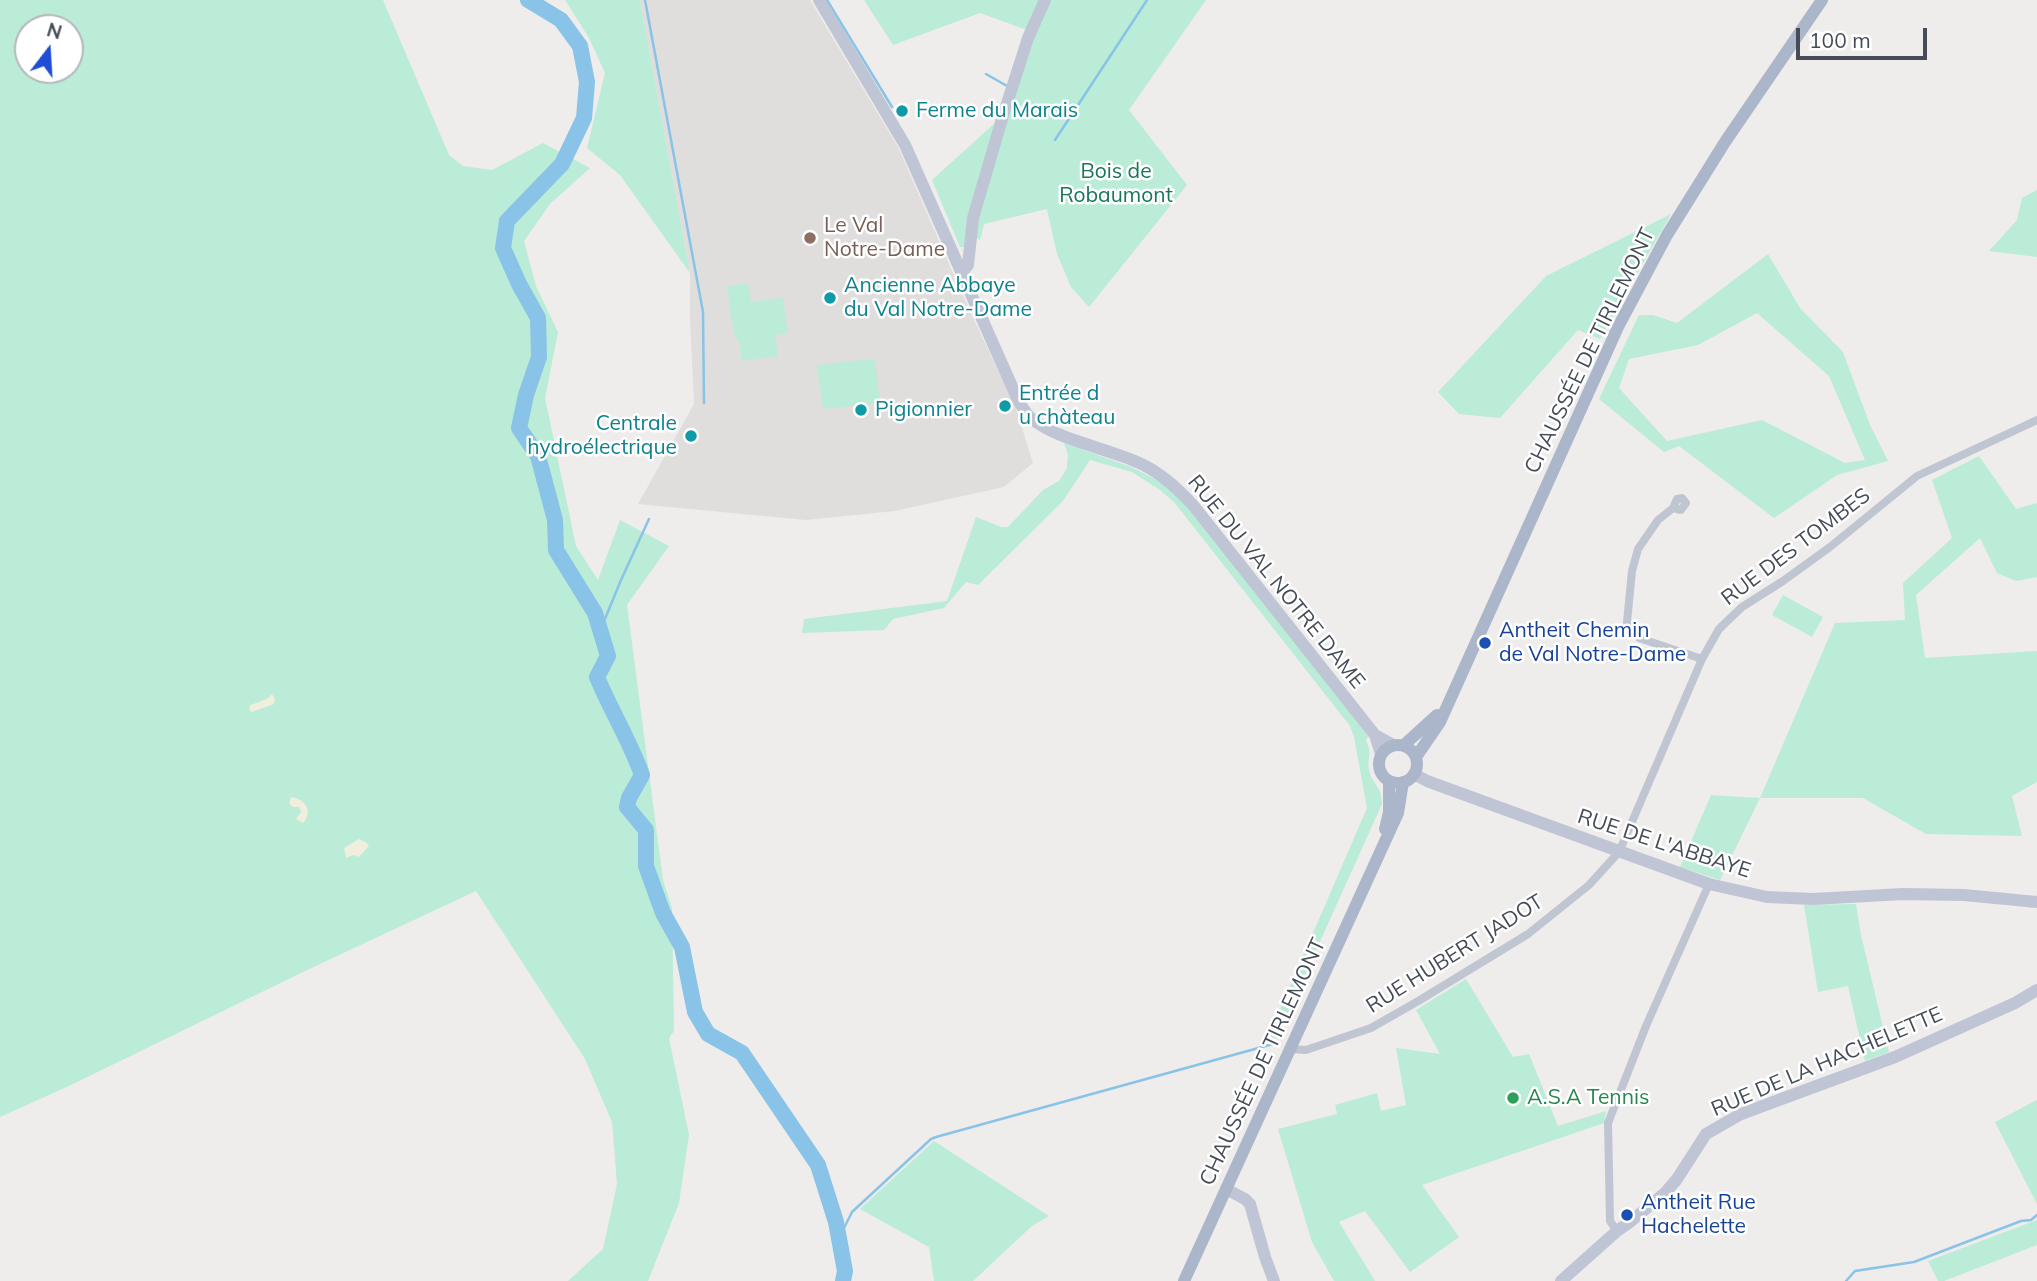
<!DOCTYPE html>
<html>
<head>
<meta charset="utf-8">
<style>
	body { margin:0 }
	#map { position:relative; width:2037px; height:1281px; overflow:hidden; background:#efecec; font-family:Mulish,sans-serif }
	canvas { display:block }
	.north { position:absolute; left:14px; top:14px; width:70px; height:70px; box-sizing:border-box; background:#fff; border:2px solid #b5b7bc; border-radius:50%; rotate:17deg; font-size:19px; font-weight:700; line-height:28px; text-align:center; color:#454c58 }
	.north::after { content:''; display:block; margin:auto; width:24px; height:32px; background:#1f4ed5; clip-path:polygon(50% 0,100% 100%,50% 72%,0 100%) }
	.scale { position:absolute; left:1796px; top:28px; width:131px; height:32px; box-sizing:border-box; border:4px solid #454c58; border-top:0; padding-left:9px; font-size:21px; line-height:24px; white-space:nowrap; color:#454c58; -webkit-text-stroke:5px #fff; paint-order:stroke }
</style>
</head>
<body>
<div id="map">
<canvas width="2037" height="1281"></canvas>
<div class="north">N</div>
<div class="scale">100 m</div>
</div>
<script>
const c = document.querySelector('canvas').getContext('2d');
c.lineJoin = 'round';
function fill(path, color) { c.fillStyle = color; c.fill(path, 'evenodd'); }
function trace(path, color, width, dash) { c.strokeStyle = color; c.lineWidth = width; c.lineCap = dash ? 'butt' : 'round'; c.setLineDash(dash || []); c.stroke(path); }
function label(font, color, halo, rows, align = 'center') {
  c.font = font + ' Mulish,sans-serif'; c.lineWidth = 5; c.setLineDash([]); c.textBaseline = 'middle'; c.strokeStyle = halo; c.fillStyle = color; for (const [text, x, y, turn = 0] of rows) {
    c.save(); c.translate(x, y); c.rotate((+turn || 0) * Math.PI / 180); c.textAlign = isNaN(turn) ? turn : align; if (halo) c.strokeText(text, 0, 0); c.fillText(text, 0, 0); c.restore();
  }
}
fill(new Path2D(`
	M640,0H810L898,147L968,307L1015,406L1033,463L1004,487L895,511L806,520L638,504L694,404L690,321V273Z`), '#e0dddd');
fill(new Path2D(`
	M0,0H383L449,155L463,166L492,170L543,143L590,168L550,204L524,241L536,286L558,332L545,398L576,546L598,580L620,520L669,546L627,605L663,880L672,908L674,1031L669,1038L689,1135L679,1203L648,1281H568L603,1249L617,1184L612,1122L585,1059L476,891L305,971L71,1085L0,1117ZM28,28H70V70H28Z
	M565,0H640L690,273L620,175L587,148L605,73L589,38Z
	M864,0H1206L1129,110L1187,185L1089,307L1071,287L1057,254L1047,209L984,224L980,240L967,233L964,247H960L932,180L996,122L1027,30L980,13L893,45Z
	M2037,190V257L1989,251L2017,220L2022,198Z
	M1671,214L1600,339L1578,330L1500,418L1459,414L1438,392L1546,276Z
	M1768,254L1800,308L1843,352L1870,425L1888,461L1837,475L1774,518L1679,446L1664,452L1599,399L1639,315H1653L1677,323ZM1757,313L1829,376L1865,460L1845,463L1762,420L1667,441L1619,388L1629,359L1698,345Z
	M748,283L751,302L783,298L788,333L775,335L778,356L741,361L740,344L734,334L727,286Z
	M875,359L880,403L823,409L817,365Z
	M1064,443L1131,467L1151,477L1173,490L1189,508L1369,735L1366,740C1373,756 1367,756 1369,770C1372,784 1382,786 1382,804L1276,1039L1269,1035L1367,808L1354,737L1350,726L1174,502L1160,490L1132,472L1090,460L1063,501L978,585L966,582L944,608L893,619L884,630L802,633L804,619L947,601L976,517L1001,527H1008L1043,490L1059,481L1067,468L1068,455Z
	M1979,456L2016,509L2037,503V577L2016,581L1997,573L1980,538L1916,595L1925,658L2037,651V782L2012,796L2022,836L1926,834L1863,798H1760L1720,880L1680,867L1711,795L1760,798L1835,623L1905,620L1903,583L1952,538L1932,480Z
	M1783,595L1823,617L1812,637L1772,615Z
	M1856,904L1861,935L1889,1052L1865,1061L1848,986L1818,992L1804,905Z
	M1466,979L1513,1057L1529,1054L1558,1126L1606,1111L1604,1123L1422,1185L1459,1237L1410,1272L1365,1211L1339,1222L1375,1281H1334L1312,1242L1278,1129L1337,1114L1335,1105L1377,1093L1381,1111L1406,1105L1396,1048L1440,1054L1416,1010Z
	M2037,1100V1204L1995,1122Z
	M934,1141L1049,1216L1032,1226L973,1281H934L929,1247L860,1209Z
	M2037,1220V1245L1944,1281H1938L1928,1261Z`), '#baecd7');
fill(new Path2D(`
	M272,694L275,699L274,704L252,712L249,710L250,705C257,703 261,701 267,699Z
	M291,797C305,799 314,811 303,823L296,819L301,812L299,807H293L289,803Z
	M359,839L367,843L369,846L359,857L353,855L346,858L344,848Z`), '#f0eedc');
trace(new Path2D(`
	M645,0L703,312L704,403
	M827,0L892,107
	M986,74L1007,86
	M1055,140L1147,0
	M600,631L621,580L649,519
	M839,1238L852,1212L931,1139L936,1137L1273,1044
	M1846,1281L1855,1271L1914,1262L2021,1221L2031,1220L2037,1215`), '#89c3e7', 2.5);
trace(new Path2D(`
	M528,0L561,20L580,46L587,82L584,118L562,164L507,221L503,248L519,284L538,318L539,357L526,395L519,428L538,456L555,520L556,550L595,613L608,656L597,677C611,711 630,741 642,775L629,798L627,807L646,830V866L663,913L682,947L695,1012L708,1034L742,1053L818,1165L836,1222L845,1271L843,1281`), '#89c3e7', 16);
trace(new Path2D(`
	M1673,508L1677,499L1682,498L1686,503L1681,510L1673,508L1658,520L1638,549L1632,571L1627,622L1631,630L1639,638L1702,659
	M1290,1049L1306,1050L1371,1028L1420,1000L1528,934L1589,885L1619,852L1702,659L1719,629L1742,607L1783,581L1830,547L1917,476L2037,420
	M1617,1231L1610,1221L1608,1123L1646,1026L1709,884`), '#bfc5d1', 8);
trace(new Path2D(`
	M819,0L905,145L1018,400C1022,406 1025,413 1031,418C1052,438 1109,449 1137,462C1159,471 1177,488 1193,505L1375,735L1393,745
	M961,274L968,265L973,218L1002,119L1028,38L1045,0
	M1375,735L1381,754
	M1414,774L1427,781L1709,884L1767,897L1813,899L1903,894L1964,895L2037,902
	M1226,1189L1245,1199L1250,1204L1265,1257L1274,1281
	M1561,1281L1617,1231L1630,1222L1666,1192L1677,1179L1706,1134L1741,1114L1895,1057L2015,1003L2037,990`), '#bfc5d5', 12);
trace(new Path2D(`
	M1379 764a19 19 0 1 1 38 0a19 19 0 1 1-38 0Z
	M1404,745L1437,715
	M1416,757L1440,722L1618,327L1667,235L1725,142L1822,0
	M1385,829L1389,812V781
	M1184,1281L1398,813L1403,782`), '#acb6ca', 12);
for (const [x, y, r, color] of [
	[902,111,7,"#0f9aa8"],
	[810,238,7,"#8d6e63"],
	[830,298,7,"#0f9aa8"],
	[1005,406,7,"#0f9aa8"],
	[861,410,7,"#0f9aa8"],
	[691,436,7,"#0f9aa8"],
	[1485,643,7,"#1a4fb4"],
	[1513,1098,7,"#2e9e5b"],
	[1627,1215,7,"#1a4fb4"]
]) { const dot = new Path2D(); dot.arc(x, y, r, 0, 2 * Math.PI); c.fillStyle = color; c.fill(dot); trace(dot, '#fff', 2.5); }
label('21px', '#0d838f', '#fff', [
	["Ferme du Marais",916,111],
	["Ancienne Abbaye",844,286],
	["du Val Notre-Dame",844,310],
	["Entrée d",1019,394],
	["u chàteau",1019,418],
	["Pigionnier",875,410],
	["Centrale",677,424,"right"],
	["hydroélectrique",677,448,"right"]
], 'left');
label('21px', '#1a7658', '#fff', [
	["Bois de",1116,172],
	["Robaumont",1116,196]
]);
label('21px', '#785e54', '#fff', [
	["Le Val",824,226],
	["Notre-Dame",824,250]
], 'left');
label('21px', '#454c58', '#fff', [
	["CHAUSSÉE DE TIRLEMONT",1590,351,-64],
	["RUE DES TOMBES",1796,547,-37],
	["RUE DU VAL NOTRE DAME",1276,582,51],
	["RUE DE L'ABBAYE",1664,844,18],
	["RUE HUBERT JADOT",1455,954,-32],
	["CHAUSSÉE DE TIRLEMONT",1263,1062,-65],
	["RUE DE LA HACHELETTE",1827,1062,-23]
]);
label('21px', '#164399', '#fff', [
	["Antheit Chemin",1499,631],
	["de Val Notre-Dame",1499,655],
	["Antheit Rue",1641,1203],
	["Hachelette",1641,1227]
], 'left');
label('21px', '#27864d', '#fff', [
	["A.S.A Tennis",1527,1098]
], 'left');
</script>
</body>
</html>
